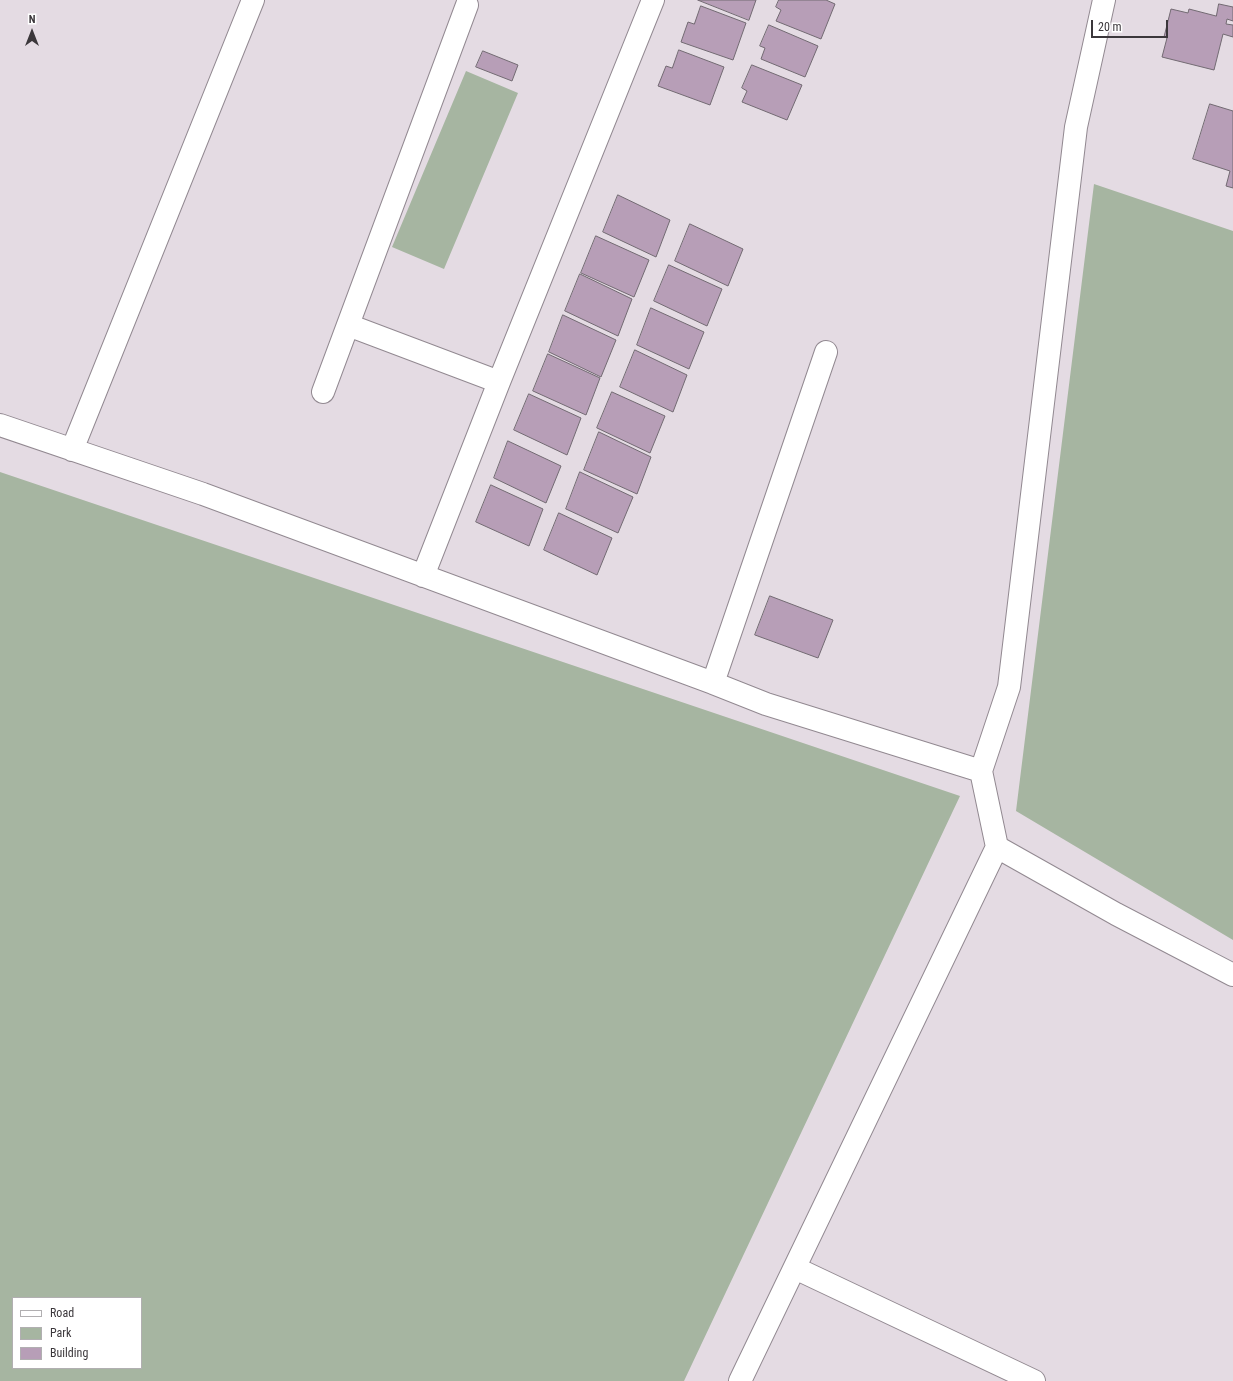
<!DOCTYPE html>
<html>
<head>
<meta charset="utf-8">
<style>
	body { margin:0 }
	#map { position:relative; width:1233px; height:1381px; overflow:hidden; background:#e4dbe3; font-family:"Roboto Condensed",sans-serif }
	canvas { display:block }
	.legend { position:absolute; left:12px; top:1297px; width:130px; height:72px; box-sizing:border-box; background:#fff; border:1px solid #b1afb1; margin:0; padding:5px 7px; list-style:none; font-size:12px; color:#3b373b }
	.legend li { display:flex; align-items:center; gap:8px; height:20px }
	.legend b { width:20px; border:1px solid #b1afb1 }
	.north { position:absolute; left:12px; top:12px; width:40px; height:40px; -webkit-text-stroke:3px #fff; paint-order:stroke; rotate:0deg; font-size:11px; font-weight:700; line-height:16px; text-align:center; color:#3b373b }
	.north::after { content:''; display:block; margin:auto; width:14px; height:18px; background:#3b373b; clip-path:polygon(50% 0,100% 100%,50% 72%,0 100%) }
	.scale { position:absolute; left:1091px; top:20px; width:77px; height:18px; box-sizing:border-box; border:2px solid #3b373b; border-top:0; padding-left:5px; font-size:12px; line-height:14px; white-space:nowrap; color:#3b373b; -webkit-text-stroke:3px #fff; paint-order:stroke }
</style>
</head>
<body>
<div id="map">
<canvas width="1233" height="1381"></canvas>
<ul class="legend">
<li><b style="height:5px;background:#fff"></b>Road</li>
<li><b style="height:11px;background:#a6b5a1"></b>Park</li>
<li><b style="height:11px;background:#b79eb7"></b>Building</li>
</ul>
<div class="north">N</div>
<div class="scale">20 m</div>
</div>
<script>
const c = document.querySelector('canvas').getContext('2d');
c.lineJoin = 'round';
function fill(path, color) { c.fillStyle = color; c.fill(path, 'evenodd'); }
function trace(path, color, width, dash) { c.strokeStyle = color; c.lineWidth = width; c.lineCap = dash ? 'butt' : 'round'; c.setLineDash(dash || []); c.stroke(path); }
fill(new Path2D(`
	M466,71L518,93L444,269L392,247Z
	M1094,184L1233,231V940L1016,811Z
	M0,472L960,796L684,1381H0ZM13,1298H141V1368H13Z`), '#a6b5a1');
const building = new Path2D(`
	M698,0H756L749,20Z
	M779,0H826L835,4L821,39L776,21L781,10L776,7Z
	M1219,4L1233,7V21L1227,19L1226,24L1233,25V37L1223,34L1214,70L1162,57L1167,38L1164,37L1171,9L1188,13L1189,9L1216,16Z
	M701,6L746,23L733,60L681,42L688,22L694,24Z
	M769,25L818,46L805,77L761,59L765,48L760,46Z
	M679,50L724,67L710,105L658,86L666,66L672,68Z
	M483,51L518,65L512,81L476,67Z
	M752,65L802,85L787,120L742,102L747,91L742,88Z
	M1210,104L1233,111V188L1226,186L1230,171L1193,159Z
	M618,195L670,220L656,257L603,232Z
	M690,224L743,249L728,286L675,261Z
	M596,236L649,260L634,297L581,273Z
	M669,265L722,289L707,326L654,301Z
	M580,274L632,299L618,336L565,311Z
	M651,308L704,332L689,369L637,345Z
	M563,315L616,340L601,377L549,352Z
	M635,350L687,375L673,412L620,387Z
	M548,354L600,378L586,415L533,391Z
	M612,392L665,416L650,453L597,428Z
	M529,394L581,418L567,455L514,430Z
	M599,432L651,457L637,494L584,470Z
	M508,441L561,466L546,503L494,478Z
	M580,472L633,497L618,533L566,509Z
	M491,485L543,509L529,546L476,522Z
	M559,513L612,538L597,575L544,550Z
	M770,596L833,620L818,658L755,635Z`);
fill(building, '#b79eb7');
trace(building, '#726a72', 1);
const minor = new Path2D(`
	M348,325L499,382
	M323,392L467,5
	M0,425L203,494L713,683L766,704L981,771L997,847L1116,914L1233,975
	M72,450L253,0
	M423,576L499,382L653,0
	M713,683L826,352
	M981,771L1009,687L1076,127L1104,0
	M795,1268L1034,1381
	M740,1381L997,847`);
trace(minor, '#928991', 24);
trace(minor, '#fff', 22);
</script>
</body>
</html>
